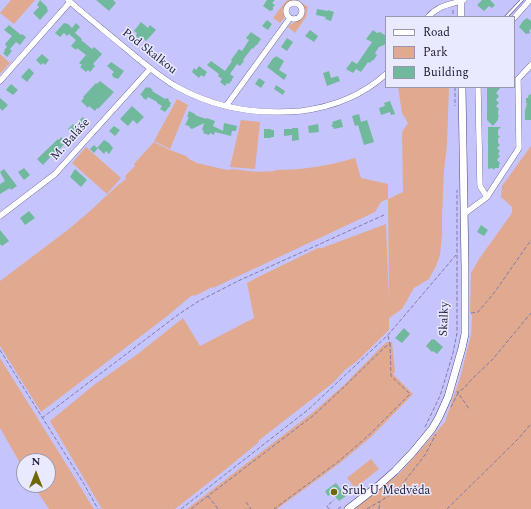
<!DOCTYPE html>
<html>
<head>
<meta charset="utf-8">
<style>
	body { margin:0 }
	#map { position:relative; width:531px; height:509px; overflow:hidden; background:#c6c4fd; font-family:Spectral,serif }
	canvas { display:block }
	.legend { position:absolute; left:385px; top:16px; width:130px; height:72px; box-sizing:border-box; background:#e9e9ff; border:1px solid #9897af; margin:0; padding:5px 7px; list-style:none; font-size:12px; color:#1e1b36 }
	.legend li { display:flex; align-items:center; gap:8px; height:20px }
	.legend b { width:20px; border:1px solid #9897af }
	.north { position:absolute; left:16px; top:453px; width:40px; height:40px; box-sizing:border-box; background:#e9e9ff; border:1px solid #9897af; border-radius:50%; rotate:0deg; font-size:11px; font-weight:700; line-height:16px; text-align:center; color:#1e1b36 }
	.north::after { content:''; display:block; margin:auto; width:14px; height:18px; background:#6e6903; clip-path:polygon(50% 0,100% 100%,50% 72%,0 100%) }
</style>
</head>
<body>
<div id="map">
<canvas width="531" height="509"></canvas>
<ul class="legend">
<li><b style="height:5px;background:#fff"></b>Road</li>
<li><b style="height:11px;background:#e1aa90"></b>Park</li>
<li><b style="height:11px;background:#70b99c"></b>Building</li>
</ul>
<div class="north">N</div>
</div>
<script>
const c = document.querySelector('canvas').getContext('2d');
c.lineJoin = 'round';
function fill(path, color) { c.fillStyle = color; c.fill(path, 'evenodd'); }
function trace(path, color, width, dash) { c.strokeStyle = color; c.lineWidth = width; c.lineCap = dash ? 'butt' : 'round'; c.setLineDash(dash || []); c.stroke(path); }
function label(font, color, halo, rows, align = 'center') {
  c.font = font + ' Spectral,serif'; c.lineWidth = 3; c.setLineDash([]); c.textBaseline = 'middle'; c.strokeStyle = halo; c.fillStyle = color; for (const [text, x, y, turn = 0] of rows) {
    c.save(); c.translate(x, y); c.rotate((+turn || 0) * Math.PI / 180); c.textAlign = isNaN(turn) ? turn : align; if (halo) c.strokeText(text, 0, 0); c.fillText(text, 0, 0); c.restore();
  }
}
fill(new Path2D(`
	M11,0H35L14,24L0,13Z
	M288,0H298L308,7L306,17L295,33L288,27C292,21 299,23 303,17C309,7 297,0 288,3C283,7 285,12 284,18C283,20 281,21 280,23L273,18L285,2Z
	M0,54L10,63L0,74Z
	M398,87H449L447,144L444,171L442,215V235L440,255L436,266L429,279L414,288L402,309L389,318V330L357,361L345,370L334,382L258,441L259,442L226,469L175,509H102L50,421L94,385L139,353L183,318L200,346L254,318L247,283L258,277L318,248H322L386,224L389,301L388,199L381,202L375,212L213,288L212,287L197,295L191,296L166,317L41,412L0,346V281L69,229L90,211L118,185L121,183L126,179L125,176L135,166L134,164L154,142L170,150L186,156L189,159L197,163L227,170C234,168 241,170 248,171C257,172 266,172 275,171V170C303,170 328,166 355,158L361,178L388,184V199L403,192L402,132L408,123L402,113Z
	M177,99L188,105L170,149L154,141Z
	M241,120L260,122L255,169L230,167Z
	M531,146V509H354L400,473L445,422L460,378L471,335L472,316L470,311L471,273L479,259L512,213V207L501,197L502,186Z
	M86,147L121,178L107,194L72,163Z
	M387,342H392L395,372L393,374L413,394L371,437L340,463L277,509H187L312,413L344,385L383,345Z
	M0,358L78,483L94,509H49L33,485H48V461H24V470L0,428Z
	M371,459L379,469L355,488L347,478Z`), '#e1aa90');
fill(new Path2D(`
	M40,0L47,7V8L48,11L40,20L33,13L39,7L37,5Z
	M96,0H113L116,3L109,11Z
	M267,0H275L272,3L275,5L273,7V10L270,11L263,6Z
	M482,0H490L495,5L492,8L489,6L484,11L477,5Z
	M317,9L328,11V10L334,12L331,21L325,19L326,17L316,15Z
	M527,18L531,21V29L529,31L530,33L526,34L519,27L523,21Z
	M267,20L272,24L268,30L262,26Z
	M141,22L148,28L150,25L156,30L146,41L142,37L138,38L136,36L137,33L134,31Z
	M64,23L68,24L72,28L76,23L80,27L75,33L82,39L81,40L92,49L94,47L102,54L93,64L95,66L90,72L88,70L86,72L80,67L82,65L79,63L86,55L77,48L76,50L71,46L76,40L69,34L67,36L64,33L60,37L55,33Z
	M9,25L21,35L22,34L26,37L20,45L16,42L10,49L12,51L7,57L3,53L5,51L4,50L7,47L5,44L12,36L4,30Z
	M310,30L318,36L314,42L305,36Z
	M373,30L377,33L380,32L386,36L385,39L386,43L384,45L379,47L375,53L377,55L373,61L372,60L370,63L368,62L361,72L356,69L353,73L346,69L352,61L357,64L372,42L366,39Z
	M251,32L261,39L257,45H256L253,49L252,48L243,60L244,61L240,66L237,64L230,74L234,77L232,79V81H231L229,84L227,83L225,86L220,82L222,79L218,76L219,74L207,65L211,61L225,71L232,61L231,60L239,49L242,51L249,40L246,38Z
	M287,38L293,42L287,51L281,47Z
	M42,54L49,60L45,65L43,63L41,65L36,60Z
	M276,56L284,61L279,70L287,75L284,80L267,67L274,57L275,58Z
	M111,62L124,71L118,79L113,77L112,74L114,72L107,66Z
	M199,66L207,72L204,77L201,75L199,78L192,72L194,68L196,70Z
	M29,68L34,73L27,82L21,77Z
	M329,71L331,78L338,76L340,81L327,86L323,73Z
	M259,78L265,82L261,88L255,84Z
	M100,81L114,92L98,109L97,108L95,111L89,106L88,108L81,101L84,98L83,97L96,83L97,84Z
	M11,84L18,90L13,95L6,90Z
	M276,85L285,91L283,95L274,89Z
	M146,87L148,88L149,87L153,90L152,91L165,99L168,98L169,101L171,103L170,105V107H169L165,112L160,109L162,106L157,103V102L148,97L146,100L142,97L143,96L140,95Z
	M487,87H501L496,93L499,96L496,100L499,103L496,106L499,109L498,111V115L499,116L498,118V120L493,126L487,120Z
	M529,94L531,95V120H525V111L527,103H526V98H528Z
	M0,98L8,105L2,111L0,108Z
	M390,101L395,114L391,115L390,112L381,115L379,108L385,106L384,103Z
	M132,106L144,117L137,124L133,120L128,126L120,119Z
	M189,111L195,114V115L206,119L207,118L215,121L213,126L223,131L224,123L237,126L236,131H232L231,136L215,132L214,135L210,133L209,135L203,133L204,131L202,130L204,123L192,129L190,128L189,126L185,125L189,117H187Z
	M359,114L361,122L367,120L374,142L364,145L358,125L355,126L352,116Z
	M83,117L87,121L73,135L68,129L73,124L74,125Z
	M341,119L343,127L334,129L333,127L331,126L333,124L332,122Z
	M318,124L319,132L309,133L308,126Z
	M114,126L120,130L115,136L109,131Z
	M488,127H501L498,130V135L500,137L498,138V143L500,145L497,148L500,151L498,154L500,156L497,160L500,163L499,165V168H495L494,170L492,168L488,169Z
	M292,128H298L299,140L292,141V135L284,136V129H292Z
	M264,129H271V130H274V137H271V138H264Z
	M61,137L66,142L58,151L57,150L43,165L37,159L58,139L59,140Z
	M104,140L109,143L113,148L109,154L106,151L104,154L98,148L94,153L90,149L94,145L97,148Z
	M24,168L30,175L24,180L18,172Z
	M4,169L17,186L11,190L10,188L0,194V184L5,181L0,172Z
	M75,169L87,180L81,187L70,177Z
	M29,211L35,218L25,225L20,218Z
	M481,225L488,230L484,236L477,232Z
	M0,230L9,241L2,246L0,244Z
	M404,328L410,334L402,343L395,338Z
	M432,339L433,340L434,339L443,347L437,354L433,351L432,352L426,346Z
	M336,483L346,496L339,501L332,493L328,496L325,491Z`), '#70b99c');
const service = new Path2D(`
	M506,17L522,0`);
const minor = new Path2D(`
	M68,0C86,16 105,31 124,47C141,61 158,76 177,87C215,108 258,115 301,111C332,107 363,95 386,74
	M286 11a8 8 0 1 1 16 0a8 8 0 1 1-16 0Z
	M428,17C439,5 449,5 464,0
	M514,18L530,0
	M0,81L70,2
	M478,87L480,186L487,197
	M226,106L290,18
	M464,214L487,197L519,148L518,79L531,65
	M0,216L55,174L150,69`);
const tertiary = new Path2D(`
	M461,0V17
	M348,509L378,486L395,471L413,452L432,429L439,417L448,397L462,348L465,334V267L462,87`);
trace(service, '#49427f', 3.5);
trace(minor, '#49427f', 6);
trace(tertiary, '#49427f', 8);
trace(new Path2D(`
	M453,10V17
	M455,87V106
	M471,313L478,312L494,293L531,240
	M388,336L390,344
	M0,350L84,484L98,509
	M457,391L458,393L459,391L463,389L473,378L492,360L531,313
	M451,407L458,393L470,410
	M42,418L179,314L199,301L238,281L384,215
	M425,427L440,396L453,353L457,333V190
	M208,496L218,509
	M246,502L251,509
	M181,509L309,409L388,335L456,255
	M191,509L314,415L345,386L385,347L390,344L391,376L410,394L369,435L339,461L274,509
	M329,509L327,506L334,500
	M338,509L342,506
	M367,509L397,491L425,455L436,434
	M379,509L380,502
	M447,509L518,439L531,424`), '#7e7ca8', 1, [4, 2]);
trace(service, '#fff', 2.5);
trace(minor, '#fff', 5.5);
trace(tertiary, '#fff', 7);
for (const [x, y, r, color] of [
	[334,492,4,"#6e6903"]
]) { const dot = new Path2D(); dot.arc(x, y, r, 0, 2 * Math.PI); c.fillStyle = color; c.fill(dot); trace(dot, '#e9e9ff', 1.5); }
label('12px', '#1e1b36', '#e9e9ff', [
	["Pod Skalkou",149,52,38],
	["M. Baláše",71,140,-48],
	["Skalky",445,319,-88]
]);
label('12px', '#1e1b36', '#e9e9ff', [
	["Srub U Medvěda",342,492]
], 'left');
</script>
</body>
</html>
